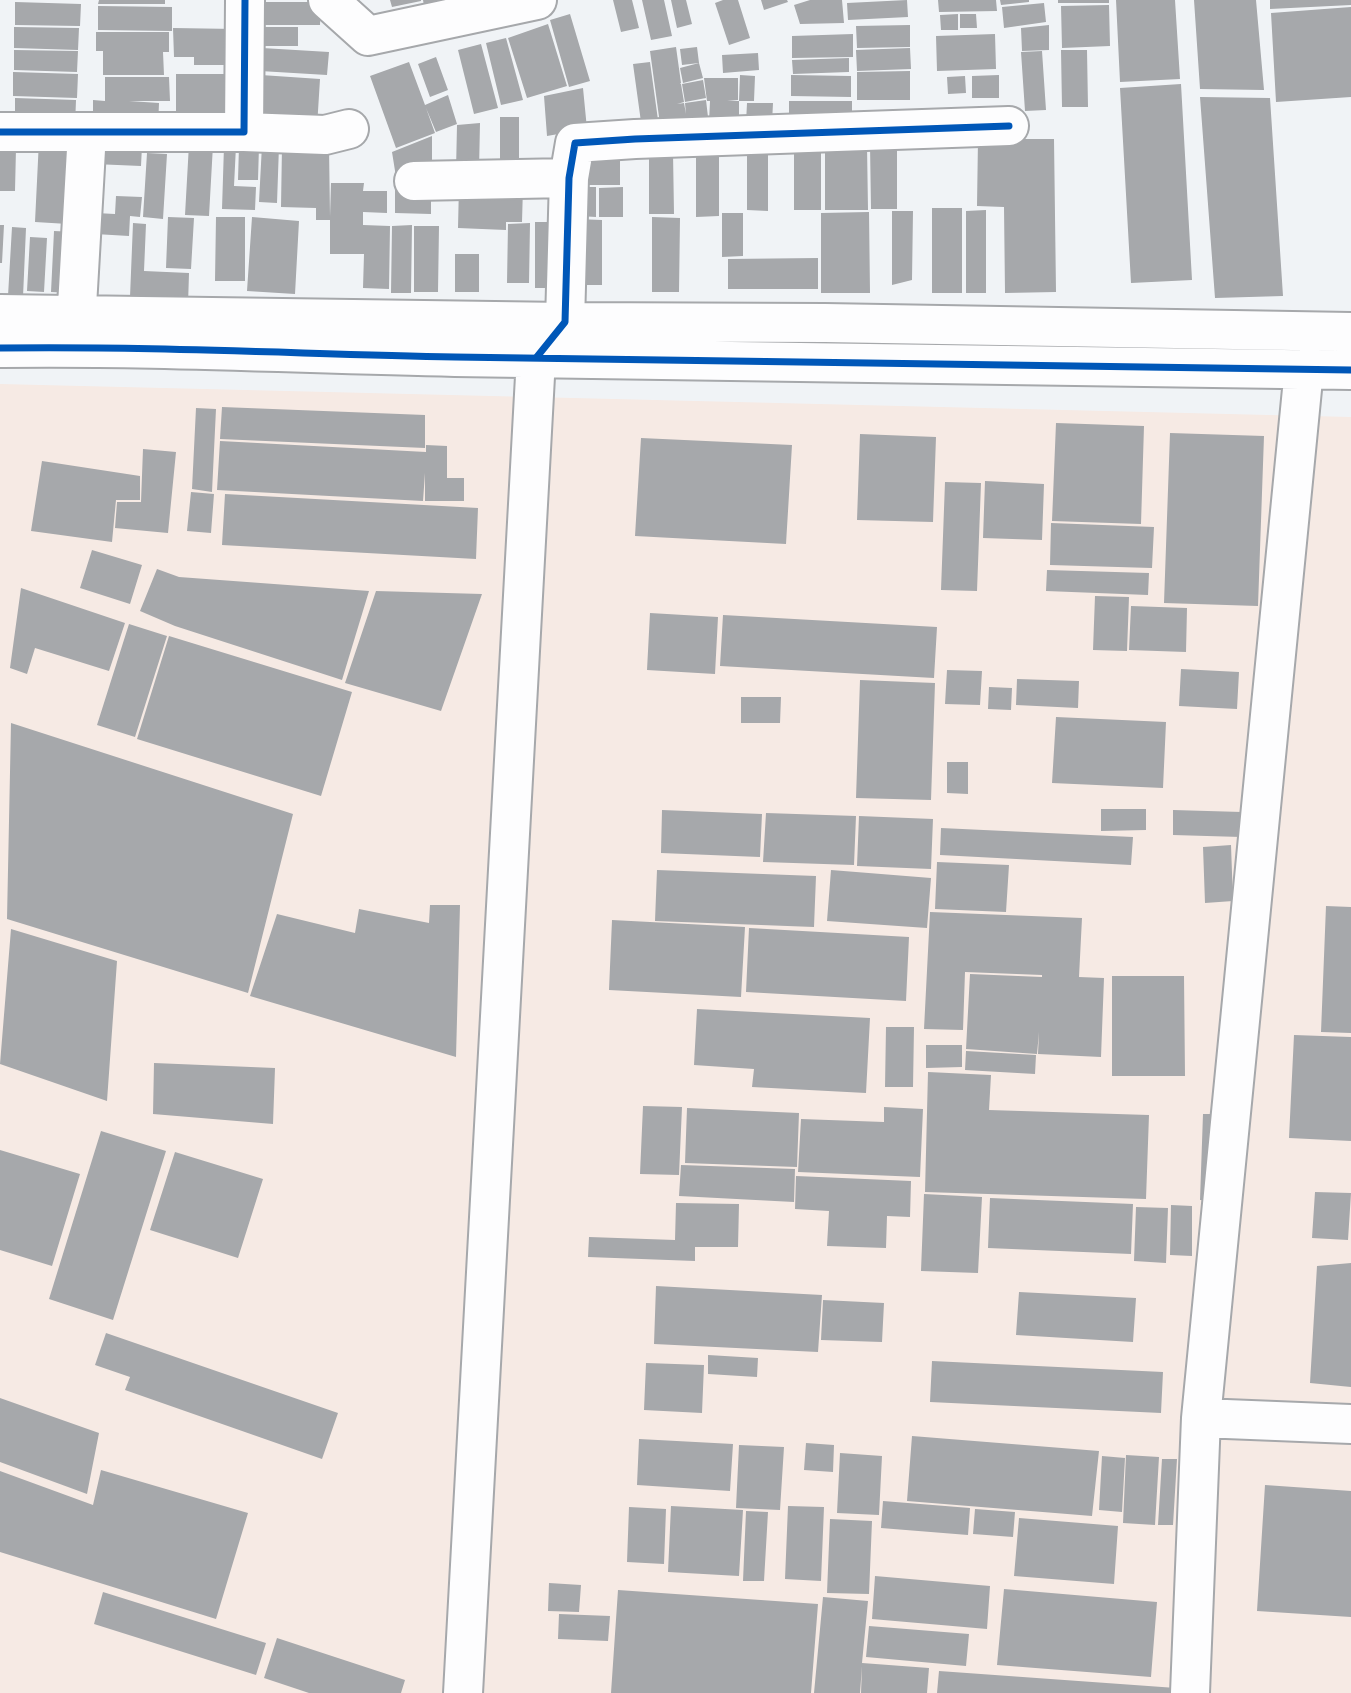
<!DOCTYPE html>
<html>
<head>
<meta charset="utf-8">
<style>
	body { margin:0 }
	canvas { display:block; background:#f0f3f6 }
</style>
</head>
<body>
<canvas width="1351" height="1693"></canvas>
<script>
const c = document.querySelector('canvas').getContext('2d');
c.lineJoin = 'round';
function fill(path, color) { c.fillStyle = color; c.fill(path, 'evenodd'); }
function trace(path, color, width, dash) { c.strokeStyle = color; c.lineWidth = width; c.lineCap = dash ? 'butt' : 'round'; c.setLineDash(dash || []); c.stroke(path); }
fill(new Path2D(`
	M0,384L1351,417V1693H0Z`), '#f6eae4');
fill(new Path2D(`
	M99,0H165V4H98Z
	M390,0H421V1L392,7Z
	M423,0H453L425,11Z
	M613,0H632L639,28L621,32Z
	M642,0H664L672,36L651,40Z
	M671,0H686L692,24L677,28Z
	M723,0H738L750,38L729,45L715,3Z
	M761,0H787L788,2L764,10Z
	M810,0H842L844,23L800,24L794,5Z
	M907,0L908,17L848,20L847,3Z
	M938,0H996L997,11L939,12Z
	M1000,0H1029V2L1001,5Z
	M1058,0H1109V3H1058Z
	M1116,0H1175L1180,79L1120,82Z
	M1194,0H1256L1264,90L1200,89Z
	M1270,0H1351V5L1270,9Z
	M15,2L81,4L80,26L15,25Z
	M260,2H321L320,25H260Z
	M1044,3L1046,22L1004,28L1002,7Z
	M1109,5L1110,46L1062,48L1061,6Z
	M98,6L172,7V31L98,30Z
	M1351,7V97L1276,102L1271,13Z
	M570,14L590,81L569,87L550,20Z
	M958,14V30H941L940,15Z
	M960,14H976L977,28H960Z
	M548,24L567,86L527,98L508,38Z
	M910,25V47L857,48L856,26Z
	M1049,25V50L1022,51L1021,28Z
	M14,27L79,28L78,50L14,48Z
	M260,27H298V46H260Z
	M173,28L236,29L229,65H194V57H174Z
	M96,32H169V52H163L164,75H103V51H96Z
	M853,34V57L792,58V36Z
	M995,34L996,69L937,71L936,36Z
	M506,38L523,100L501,105L486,43Z
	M481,44L498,108L474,114L458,50Z
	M676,47L681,83H680L681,84L684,102L677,104L684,103L686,114L685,103L706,100L708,117L660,124L650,51Z
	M697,47L699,63L682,65L680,49Z
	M262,48L329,52L327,75L260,71Z
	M910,48L911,69L857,71L856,50Z
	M14,50L78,51L77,72L14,70Z
	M1061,50H1087L1088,107H1062Z
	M1042,51L1046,110L1025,111L1021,52Z
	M758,53L759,70L723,73L722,55Z
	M436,57L448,90L430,97L418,64Z
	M849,58V72L793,74L792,60Z
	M409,62L425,105L448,95L457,124L436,132L426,108L435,133L396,148L370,76Z
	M650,62L658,120L641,122L633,64Z
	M699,63L703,78L683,83L680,68Z
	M910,71V100H857V72Z
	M13,72L78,74L77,98L13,96Z
	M176,74H231V118H176Z
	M261,75L320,79L317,127L258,124Z
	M740,75L755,76L754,101H739Z
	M791,75L851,76V97L791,96Z
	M999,75V98H972V76Z
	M965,76L966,93L948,94L947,77Z
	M105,77H169L170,101H129L159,103L158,127L93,126V100L105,101Z
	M704,78H738V100L727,101H739V122H709L710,101H707Z
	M703,80L706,98L685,102L682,84Z
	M1181,84L1192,280L1131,283L1120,88Z
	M583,88L587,129L547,136L544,96Z
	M1200,97L1270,98L1283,296L1215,298Z
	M15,98L76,100L75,126L15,124Z
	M789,101H852V120H789Z
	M747,103H773L772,123H746Z
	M500,117H519V166H500Z
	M480,123L479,170L456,171L457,125Z
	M432,136V175L396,177L392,152Z
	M978,139H1054L1056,292L1005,293L1004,207L977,206Z
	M39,140L73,142L68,224L35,222Z
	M95,143L142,146L141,166L94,164Z
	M189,144L213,145L209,216L185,215Z
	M870,144H897V209H871Z
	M262,145L279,146L277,203L259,202Z
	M747,145H768V211L747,210Z
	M825,145H867L868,210H825Z
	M224,146H236L234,186L256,187L255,210L222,209Z
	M239,146H259L258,180H238Z
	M282,146H329L330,217L331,183H364L363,191H387V213L363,212V225L390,226L389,289L363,288L364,254H330V220H316V208L281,207Z
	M794,147H821V210H794Z
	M0,148H16L15,191H0Z
	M577,152H620V185H577Z
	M673,152L674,214H649V153Z
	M147,153L167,154L163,219L143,217Z
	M719,153V216L696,217V154Z
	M395,184H431V214L395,213Z
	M459,185L523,187L522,222H506V230L458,228Z
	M579,187H596V217L579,216Z
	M623,187V217H599V188Z
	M116,196L142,197L140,217L130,216L129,236L95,234L96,213L115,214Z
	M932,208H962V293H932Z
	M986,210V293H966V211Z
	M892,211H913L912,280L892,285Z
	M869,212L870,293H821V213Z
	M722,213H743V256L722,257Z
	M168,217L194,218L191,269L166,268Z
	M216,217H245V281H215Z
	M252,217L299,221L295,294L247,291Z
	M652,217L680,218L679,292H652Z
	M576,219L602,220V285H575Z
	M535,222H552L551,288H535Z
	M133,223L146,224L144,271L189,273L188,305L130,297Z
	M530,223L529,283H507L508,224Z
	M0,225H4L2,263H0Z
	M412,225L411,293H391L392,226Z
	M414,226H439L438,292H414Z
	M12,227L26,228L23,297L8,296Z
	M54,231L75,232L72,293L51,292Z
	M30,237L47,238L44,292L27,291Z
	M455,254H479V292H455Z
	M818,258V289H728V259Z
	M222,407L425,415V448L220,439Z
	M196,408L216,409L212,492L192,489Z
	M1056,423L1144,426L1141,524L1052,521Z
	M1170,433L1264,436L1258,606L1164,603Z
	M860,434L936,437L933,522L857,520Z
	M641,438L792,445L786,544L635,536Z
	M220,441L426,452V445L447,446V478H464V501H425V473L423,501L217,490Z
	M143,449L176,452L168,533L115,528L117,502H141Z
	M42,461L140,476V500H116L112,542L31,531Z
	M985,481L1044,484L1042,540L983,538Z
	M945,482L981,483L977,591L941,590Z
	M191,492L214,494L211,533L187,531Z
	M225,494L478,508L476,559L222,545Z
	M1051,523L1154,527L1152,568L1050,565Z
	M92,550L142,565L130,604L80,588Z
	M157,569L179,577L369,591L342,680L175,626L140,611Z
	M1047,570L1149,573L1148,595L1046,591Z
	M21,588L125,623L109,671L35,648L27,674L10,668Z
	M376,591L482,594L441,711L345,683Z
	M1095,596L1129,597L1127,651L1093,650Z
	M1131,606L1187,608L1186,652L1129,650Z
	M650,613L718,617L715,674L647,670Z
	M723,615L937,627L934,678L720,666Z
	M129,624L167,636L135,737L97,725Z
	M169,636L352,692L321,796L137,739Z
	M1181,669L1239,672L1237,709L1179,706Z
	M947,670L982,671L980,705L945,704Z
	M1017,679L1079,681L1078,708L1016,705Z
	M860,680L935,683L931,800L856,798Z
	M989,687L1012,688L1011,710L988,709Z
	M741,697H781L780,723H741Z
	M1056,717L1166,722L1163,788L1052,783Z
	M11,723L293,814L248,993L7,919Z
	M947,762H968V794L947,793Z
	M1101,809H1146V830L1101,831Z
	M662,810L762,814L760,857L661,853Z
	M1173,810L1242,812L1241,837L1173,835Z
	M766,813L856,816L854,865L763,862Z
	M859,816L933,819L931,869L857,866Z
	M941,828L1133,837L1131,865L940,855Z
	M1231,845L1233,901L1205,903L1203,847Z
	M937,862L1009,865L1006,912L935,909Z
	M657,870L816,876L814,927L655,921Z
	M831,870L931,878L927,928L827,921Z
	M430,905H460L456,1057L250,996L277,914L355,933L359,909L429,923Z
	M1326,906L1351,907V1033L1321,1032Z
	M930,912L1082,918L1079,977L1104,978L1101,1057L1038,1054L1039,1032L1037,1054L966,1049L970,974L1042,977V975L965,972L963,1030L924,1029Z
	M612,920L745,927L741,997L609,990Z
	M749,928L909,937L906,1001L746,992Z
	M11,929L117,961L107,1101L0,1064Z
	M1112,976H1184L1185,1076H1112Z
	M697,1009L870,1018L866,1093L752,1087L754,1069L694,1065Z
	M886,1027H914L913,1087H885Z
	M1294,1035L1351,1037V1141L1289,1138Z
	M926,1045H962V1067L926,1068Z
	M966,1051L1036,1055L1035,1074L965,1070Z
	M154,1063L275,1068L273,1124L153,1114Z
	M928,1072L991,1075L989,1110L1149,1115L1146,1199L925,1192Z
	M643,1106L682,1107L679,1175L640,1174Z
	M884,1107L923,1109L920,1177L798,1172L801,1119L884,1122Z
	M687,1108L799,1113L797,1167L685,1163Z
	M1203,1114H1224L1221,1200H1200Z
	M101,1131L166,1151L113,1320L49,1299Z
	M0,1150L80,1174L52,1266L0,1250Z
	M175,1152L263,1179L238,1258L150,1230Z
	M681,1165L795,1169L794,1202L679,1196Z
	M796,1176L911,1181L910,1217L887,1216L886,1248L827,1246L829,1211L795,1209Z
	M1315,1192L1351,1193L1348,1240L1312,1238Z
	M924,1194L982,1197L978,1273L921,1271Z
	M990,1198L1133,1204L1131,1254L988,1248Z
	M676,1203L739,1204L738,1247H695V1261L588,1257L589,1237L675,1240Z
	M1171,1205L1192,1206V1256L1170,1255Z
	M1136,1207L1168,1208L1166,1263L1134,1261Z
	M1351,1263V1387L1310,1383L1317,1266Z
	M656,1286L822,1295L818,1352L654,1344Z
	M1019,1292L1136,1298L1133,1342L1016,1335Z
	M823,1300L884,1303L882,1342L821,1340Z
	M106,1333L338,1413L322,1459L125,1390L130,1377L95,1365Z
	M708,1355L758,1358L757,1377L708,1374Z
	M932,1361L1163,1372L1161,1413L930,1402Z
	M646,1363L704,1365L702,1413L644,1410Z
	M0,1398L99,1433L87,1494L0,1462Z
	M912,1436L1099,1451L1092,1516L907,1501Z
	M639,1439L733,1444L730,1491L637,1485Z
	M806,1443L834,1445L833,1472L804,1470Z
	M739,1445L784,1447L780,1510L736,1508Z
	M840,1453L882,1456L879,1515L837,1513Z
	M1126,1455L1159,1457L1155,1525L1123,1523Z
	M1102,1456L1125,1458L1122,1512L1099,1510Z
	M1162,1459H1177L1173,1525H1158Z
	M101,1470L248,1513L216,1619L0,1552V1471L93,1505Z
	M1265,1485L1351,1491V1617L1257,1611Z
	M883,1501L970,1508L968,1535L881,1528Z
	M671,1506L743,1510L739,1576L668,1572Z
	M788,1506L824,1507L821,1581L785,1579Z
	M629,1507L666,1509L664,1564L627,1562Z
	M975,1509L1015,1512L1013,1537L973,1534Z
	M746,1511L768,1512L764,1581H743Z
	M1019,1518L1118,1526L1114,1584L1014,1576Z
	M830,1519L872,1521L869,1594L827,1593Z
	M875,1576L990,1586L987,1629L872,1619Z
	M549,1583L581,1585L579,1612L548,1611Z
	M1004,1589L1157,1602L1151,1677L997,1665Z
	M618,1590L818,1604L811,1693H611Z
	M103,1592L266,1643L256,1675L94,1624Z
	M823,1597L868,1601L862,1663L929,1668L927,1693H861L862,1666L860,1693H814Z
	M559,1614L610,1616L608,1641L558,1639Z
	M869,1626L969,1634L966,1666L866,1657Z
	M277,1638L405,1680L401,1693H309L264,1678Z
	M939,1671L1176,1688L1175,1693H937Z`), '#a6a8ab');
const minor = new Path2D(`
	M328,0L368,36L537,0
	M0,132H244L245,0
	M244,132L325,135L349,129
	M414,181L569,178
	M0,314L565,322L825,323L1351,332
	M75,341L87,132
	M0,348C152,346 303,354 455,357C753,362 1052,366 1351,370
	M1201,1418L1351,1424
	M463,1693L536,358L565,322L569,178L575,143L635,139L1009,126
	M1190,1693L1201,1418L1304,369`);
trace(minor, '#a6a8ab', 42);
trace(minor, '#fdfdfe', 38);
trace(new Path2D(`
	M0,132H244L245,0
	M0,348C152,346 303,354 455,357C753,362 1052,366 1351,370
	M536,358L565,322L569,178L575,143L635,139L1009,126`), '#0057b8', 7);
</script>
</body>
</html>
